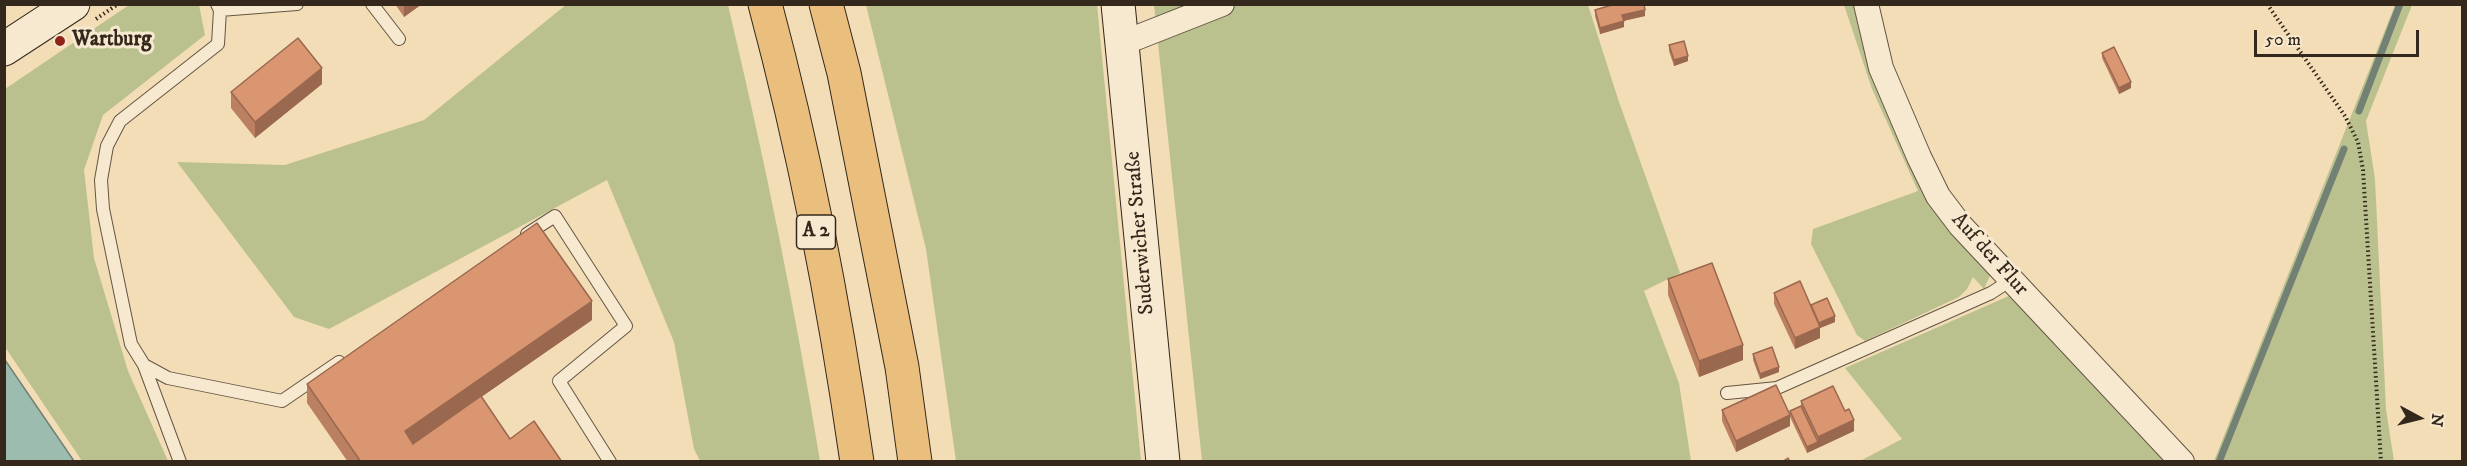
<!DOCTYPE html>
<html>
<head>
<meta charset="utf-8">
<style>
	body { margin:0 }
	#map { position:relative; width:2467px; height:466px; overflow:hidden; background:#f3ddb7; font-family:"IM FELL DW Pica",serif }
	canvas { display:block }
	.frame { position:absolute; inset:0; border:6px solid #34281c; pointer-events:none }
	.north { position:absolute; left:2389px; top:388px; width:60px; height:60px; -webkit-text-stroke:4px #f7e9d0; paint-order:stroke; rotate:97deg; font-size:16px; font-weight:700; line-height:24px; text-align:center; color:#34281c }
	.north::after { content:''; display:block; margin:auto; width:21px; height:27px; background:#34281c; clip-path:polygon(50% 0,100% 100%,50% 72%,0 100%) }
	.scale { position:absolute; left:2254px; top:30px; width:165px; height:27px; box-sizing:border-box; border:3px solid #34281c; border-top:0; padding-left:8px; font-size:18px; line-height:21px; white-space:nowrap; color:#34281c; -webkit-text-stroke:4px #f7e9d0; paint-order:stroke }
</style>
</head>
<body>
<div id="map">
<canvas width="2467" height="466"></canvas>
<div class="frame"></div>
<div class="north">N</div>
<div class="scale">50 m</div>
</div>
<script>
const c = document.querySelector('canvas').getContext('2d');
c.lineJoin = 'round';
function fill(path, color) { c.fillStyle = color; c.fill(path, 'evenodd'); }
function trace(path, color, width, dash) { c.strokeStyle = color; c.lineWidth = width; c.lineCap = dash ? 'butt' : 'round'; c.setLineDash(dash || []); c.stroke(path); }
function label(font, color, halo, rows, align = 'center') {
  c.font = font + ' "IM FELL DW Pica",serif'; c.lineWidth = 6; c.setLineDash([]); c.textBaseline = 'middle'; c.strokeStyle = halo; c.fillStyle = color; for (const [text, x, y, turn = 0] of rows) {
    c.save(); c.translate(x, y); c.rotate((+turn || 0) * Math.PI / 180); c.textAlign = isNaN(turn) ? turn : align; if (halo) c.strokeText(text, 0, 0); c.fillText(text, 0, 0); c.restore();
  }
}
fill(new Path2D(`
	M567,4L728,5C764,156 795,308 820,461H700L694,449L674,342L607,180L329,329L294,317L177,162L285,165L424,120Z
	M129,5H199L205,35L103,115L84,170L94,258L128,371L168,461H82L5,347V89Z
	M866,5H1097L1141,461H956L926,249Z
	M1154,5H1588L1618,99L1680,273L1644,291L1679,383L1691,461H1202Z
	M1844,5H1858L1875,68L1991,273L1984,289L1973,277L1967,289L1959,297L1865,341L1857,335L1811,244L1813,229L1918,191L1872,89Z
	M2395,5H2412L2366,121L2375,179L2386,409L2394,461H2214Z
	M2011,295L2172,461H1860L1902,439L1845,368Z`), '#bac18e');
const water = new Path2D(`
	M4,360H5L74,461H5Z`);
fill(water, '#9bbcae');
trace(water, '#728174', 1.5);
trace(new Path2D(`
	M2359,111L2400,4
	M2219,462L2344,149`), '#728174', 7);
const service = new Path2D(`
	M217,4L220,10L218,44L120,121L107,146L101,180L103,209L131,344L144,365L168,378L282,401L339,362
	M372,4L399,39
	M220,10L297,4
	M527,234L555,216L626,326L559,381L610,462
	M144,365L180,462
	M1727,393L1777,388L1991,293L2011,280`);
const minor = new Path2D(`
	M1866,4L1881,68L1919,157L1938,196L1960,225L2182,462
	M1123,43L1222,4`);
const secondary = new Path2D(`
	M1118,4L1163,462
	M4,49L73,4`);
const motorway = new Path2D(`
	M765,4C805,153 835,309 857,462
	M826,4L844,73L902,367L915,462`);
trace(service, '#645543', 14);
trace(minor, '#645543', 26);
trace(secondary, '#34281c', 35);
trace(motorway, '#34281c', 35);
trace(new Path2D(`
	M2267,4L2345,116L2358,142L2363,170L2381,462
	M96,19L118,4`), '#34281c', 4, [1.5, 3]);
trace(service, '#f7e9d0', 12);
trace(minor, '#f7e9d0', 24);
trace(secondary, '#f7e9d0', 33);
trace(motorway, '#eabe7c', 33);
fill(new Path2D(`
	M395,4H422L404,17Z
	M1595,10L1645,16L1624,21V27L1600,34L1595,16Z
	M1669,45L1688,61L1674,66L1669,51Z
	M2102,53L2131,88L2119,94L2102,58Z
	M322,84L255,138L231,108V92Z
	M1668,279L1743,360L1699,377L1668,295Z
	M1774,293L1811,305L1835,322L1820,328V338L1795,349L1774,304Z
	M592,320L481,397L510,439L562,462H348L307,403V384Z
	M1753,354L1779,372L1760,379L1753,360Z
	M1801,401L1845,411L1854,431L1807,453L1790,417V411L1801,406Z
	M1722,410L1790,426L1736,452L1722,421Z`), '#bb8061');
fill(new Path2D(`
	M404,4H422L404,17Z
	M1645,10V16L1622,21V15Z
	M1624,21V27L1600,34V28Z
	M1688,56V61L1674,66V60Z
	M322,68V84L255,138V122Z
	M2131,82V88L2119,94V88Z
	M592,301V320L405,450V431Z
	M1835,316V322L1820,328V338L1795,349V338L1817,324Z
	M1743,345V360L1699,377V361Z
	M1779,367V372L1760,379V374Z
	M1790,415V426L1736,452V441Z
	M1854,420V431L1807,453V447L1818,442V437Z`), '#99684f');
const building = new Path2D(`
	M1615,4H1644L1645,10L1622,15L1624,21L1600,28L1595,10Z
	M298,38L322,68L255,122L231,92Z
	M1684,41L1688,56L1674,60L1669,45Z
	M2114,47L2131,82L2119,88L2102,53Z
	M537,223L592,301L405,431L413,444L481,396L510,439L534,421L562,462H361L307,384Z
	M1712,263L1743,345L1699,361L1668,279Z
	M1800,281L1820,327L1795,338L1774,293Z
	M1827,298L1835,316L1819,323L1811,305Z
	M1772,347L1779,367L1760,374L1753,354Z
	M1776,385L1790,415L1736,441L1722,410Z
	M1833,386L1845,411L1849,409L1854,420L1818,437L1801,401Z
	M1801,406L1818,442L1807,447L1790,411Z
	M1788,458L1790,462H1782Z`);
fill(building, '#da9571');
trace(building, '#99684f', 1.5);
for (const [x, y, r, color] of [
	[60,41,6,"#8f2418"]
]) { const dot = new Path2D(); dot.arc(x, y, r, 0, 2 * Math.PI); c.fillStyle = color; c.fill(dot); trace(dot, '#f7e9d0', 2); }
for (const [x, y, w] of [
	[816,232,39]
]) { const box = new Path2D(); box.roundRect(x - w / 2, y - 17, w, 34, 4.5); c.fillStyle = '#f7e9d0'; c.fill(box); trace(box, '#34281c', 1.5); }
label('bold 20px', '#34281c', null, [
	["A 2",816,232]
]);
label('bold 21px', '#34281c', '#f7e9d0', [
	["Wartburg",72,41]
], 'left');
label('21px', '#34281c', '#f7e9d0', [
	["Suderwicher Straße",1141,233,-95],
	["Auf der Flur",1989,255,48]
]);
</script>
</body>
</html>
